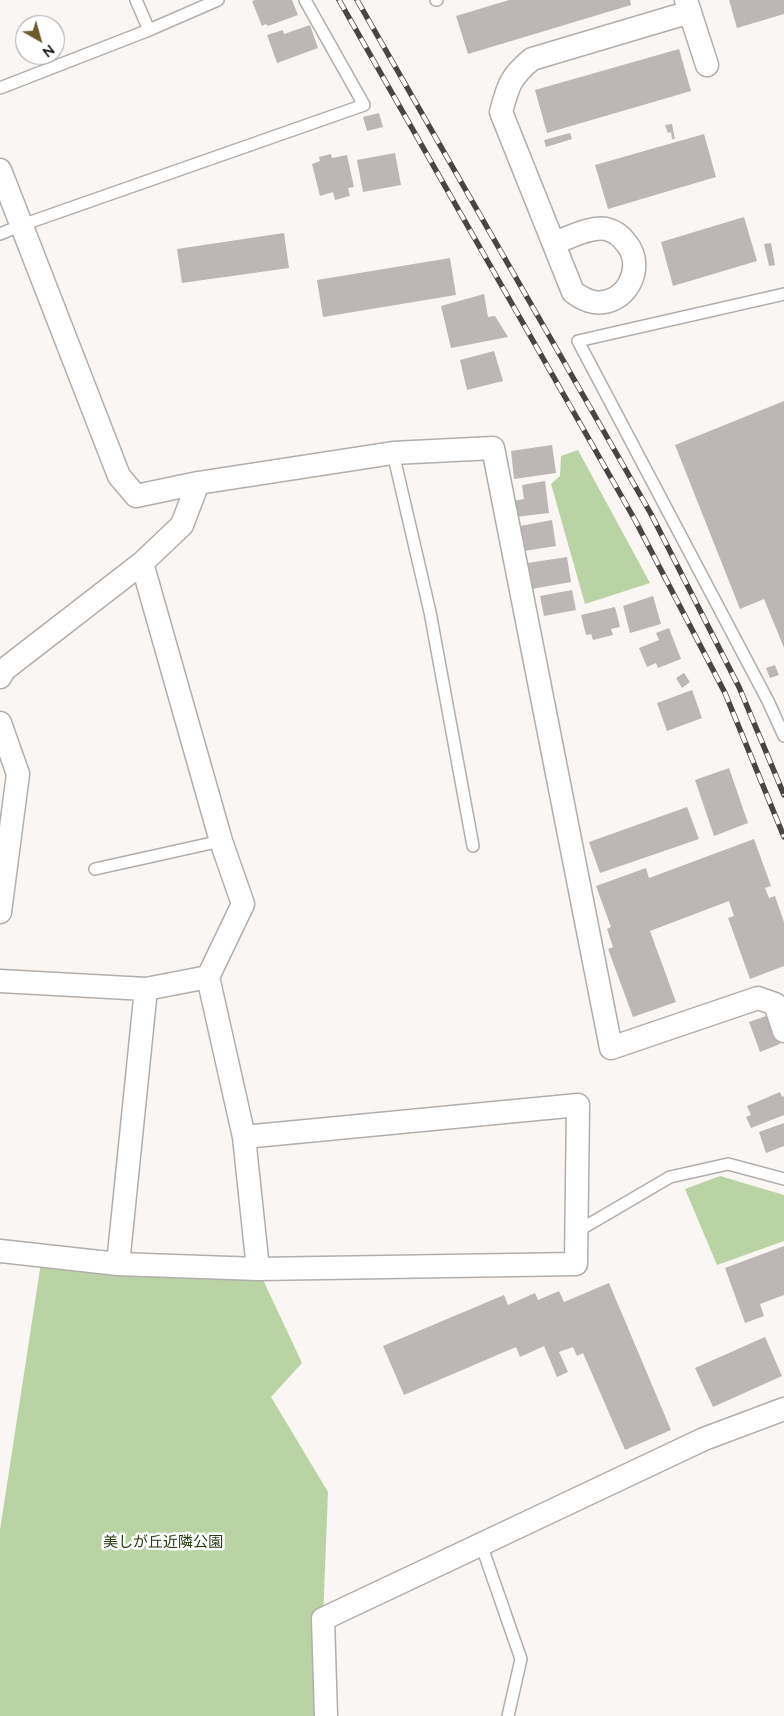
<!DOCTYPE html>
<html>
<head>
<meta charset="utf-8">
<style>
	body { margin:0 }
	#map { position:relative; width:784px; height:1716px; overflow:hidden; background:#faf6f3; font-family:Mulish,sans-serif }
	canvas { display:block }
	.north { position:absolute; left:15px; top:15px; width:50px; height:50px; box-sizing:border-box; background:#fff; border:1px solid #a0a09f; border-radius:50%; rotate:142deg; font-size:14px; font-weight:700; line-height:20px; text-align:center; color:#12110f }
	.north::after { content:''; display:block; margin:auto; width:18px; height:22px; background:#6d5b29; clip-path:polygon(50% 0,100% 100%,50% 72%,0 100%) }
</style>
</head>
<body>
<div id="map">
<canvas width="784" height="1716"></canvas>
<div class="north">N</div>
</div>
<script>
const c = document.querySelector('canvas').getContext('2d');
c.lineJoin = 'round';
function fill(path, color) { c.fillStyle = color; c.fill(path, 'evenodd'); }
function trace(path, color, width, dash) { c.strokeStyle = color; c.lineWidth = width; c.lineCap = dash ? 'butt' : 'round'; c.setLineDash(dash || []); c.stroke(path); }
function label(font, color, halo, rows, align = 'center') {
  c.font = font + ' Mulish,"Noto Sans JP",sans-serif'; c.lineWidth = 5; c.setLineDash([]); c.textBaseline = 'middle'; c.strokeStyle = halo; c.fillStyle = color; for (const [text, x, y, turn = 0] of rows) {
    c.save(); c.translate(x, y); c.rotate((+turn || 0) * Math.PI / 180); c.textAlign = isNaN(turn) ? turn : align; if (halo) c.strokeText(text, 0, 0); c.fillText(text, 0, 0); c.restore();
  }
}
fill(new Path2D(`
	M578,450L650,583L585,604L551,484L560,476L561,456Z
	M720,1176L784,1195V1241L717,1265L685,1189Z
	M42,1256L258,1269L302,1363L271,1397L328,1492L323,1619L326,1716H0V1530Z`), '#bad3a5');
fill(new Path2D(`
	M255,0H292L298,15L268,26L266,24L262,26L252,1Z
	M509,0H630L631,5L468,54L456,16Z
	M729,0H784V14L737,28Z
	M310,25L318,48L277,63L267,35L283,30L284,34Z
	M679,49L691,91L547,133L535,90Z
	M379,113L383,127L367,131L363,117Z
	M672,124L675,139H672L671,132L668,133L665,125Z
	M570,133L572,139L546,147L544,140Z
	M704,134L716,177L608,209L595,165Z
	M395,153L401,185L363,192L357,160Z
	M331,154L332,158L347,155L354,187L348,188L350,196L335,200L333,192L320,196L312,164L320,161L319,157Z
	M744,217L757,261L673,286L661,242Z
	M284,233L289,268L182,283L177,249Z
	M771,243L775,265L769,266L764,244Z
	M450,258L456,295L323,317L317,280Z
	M484,294L488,317L495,316L508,337L451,348L441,306Z
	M494,351L503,381L467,390L460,360Z
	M784,401V648L764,599L740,609L675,445Z
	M552,445L556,473L514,479L511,451Z
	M545,481L549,513L515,517L513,501L524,499L522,485Z
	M552,520L556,546L524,551L520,526Z
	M567,557L571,582L526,590L521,564Z
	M572,590L576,610L544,616L540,596Z
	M653,596L661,624L630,633L623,606Z
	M615,607L620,627L611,629L613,635L593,640L591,634L586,635L581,615Z
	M669,628L681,659L658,668L656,663L647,667L639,648L659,640L656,633Z
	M775,665L779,675L770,678L766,668Z
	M684,673L690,682L682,688L676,678Z
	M692,690L702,718L667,731L657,703Z
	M729,768L748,823L714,836L695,780Z
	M687,807L699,839L600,873L589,842Z
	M754,839L771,886L765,888L769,898L775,896L784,922V966L750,979L728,918L734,916L729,901L650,931L676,1002L633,1017L608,949L613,947L607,929L611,927L596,886L646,868L649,878Z
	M769,1015L780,1044L760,1052L749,1022Z
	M780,1092L782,1097L784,1096V1115L751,1128L746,1117L751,1115L747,1106Z
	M784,1123V1146L766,1153L759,1132Z
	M784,1246V1295L760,1304L764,1316L745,1323L725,1268Z
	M609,1283L671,1430L625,1450L583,1353L577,1356L573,1347L559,1352L568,1372L557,1377L544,1346L520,1357L516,1347L404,1395L383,1346L504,1295L508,1305L535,1293L538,1300L559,1291L564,1302Z
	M765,1337L782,1376L713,1407L695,1368Z`), '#bcb7b6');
const service = new Path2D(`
	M136,0L149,30
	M436,0H437
	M0,88L149,30L218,0
	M0,234L22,225L364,105L305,0
	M784,294L578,341L768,701L784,736
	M393,453L430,612L473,846
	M95,869L221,841
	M576,1232L670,1177L728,1164L784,1179
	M481,1544L521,1659L508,1716`);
const minor = new Path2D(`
	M686,0L707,65
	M0,170L119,476L136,496L198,483L393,453L493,448L611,1048L758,998L775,1004L784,1031
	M554,243C569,238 590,226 606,229C615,231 622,237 627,244C646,268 625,307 594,302C586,301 580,297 573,292L501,112C508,86 510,77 532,59L690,12
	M142,563L221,841L243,904L208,977
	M0,677L5,669L142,563L182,525L198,483
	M0,723L18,774L0,912
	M0,981L146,989L208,977L244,1137L258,1269
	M0,1251L118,1264L258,1269L576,1264L578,1105L244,1137
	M118,1264L146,989
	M326,1716L323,1619L704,1439L784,1409`);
trace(service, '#b2aeab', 14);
trace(minor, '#b2aeab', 25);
trace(service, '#fff', 11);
trace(minor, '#fff', 22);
const rail = new Path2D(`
	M339,0L635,520L725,693L784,837
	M357,0L651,514L739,687L784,795`);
trace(rail, '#484644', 5.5);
trace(rail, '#fff', 4, [11]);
label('15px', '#273c10', '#fff', [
	["美しが丘近隣公園",163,1542]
]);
</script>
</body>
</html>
